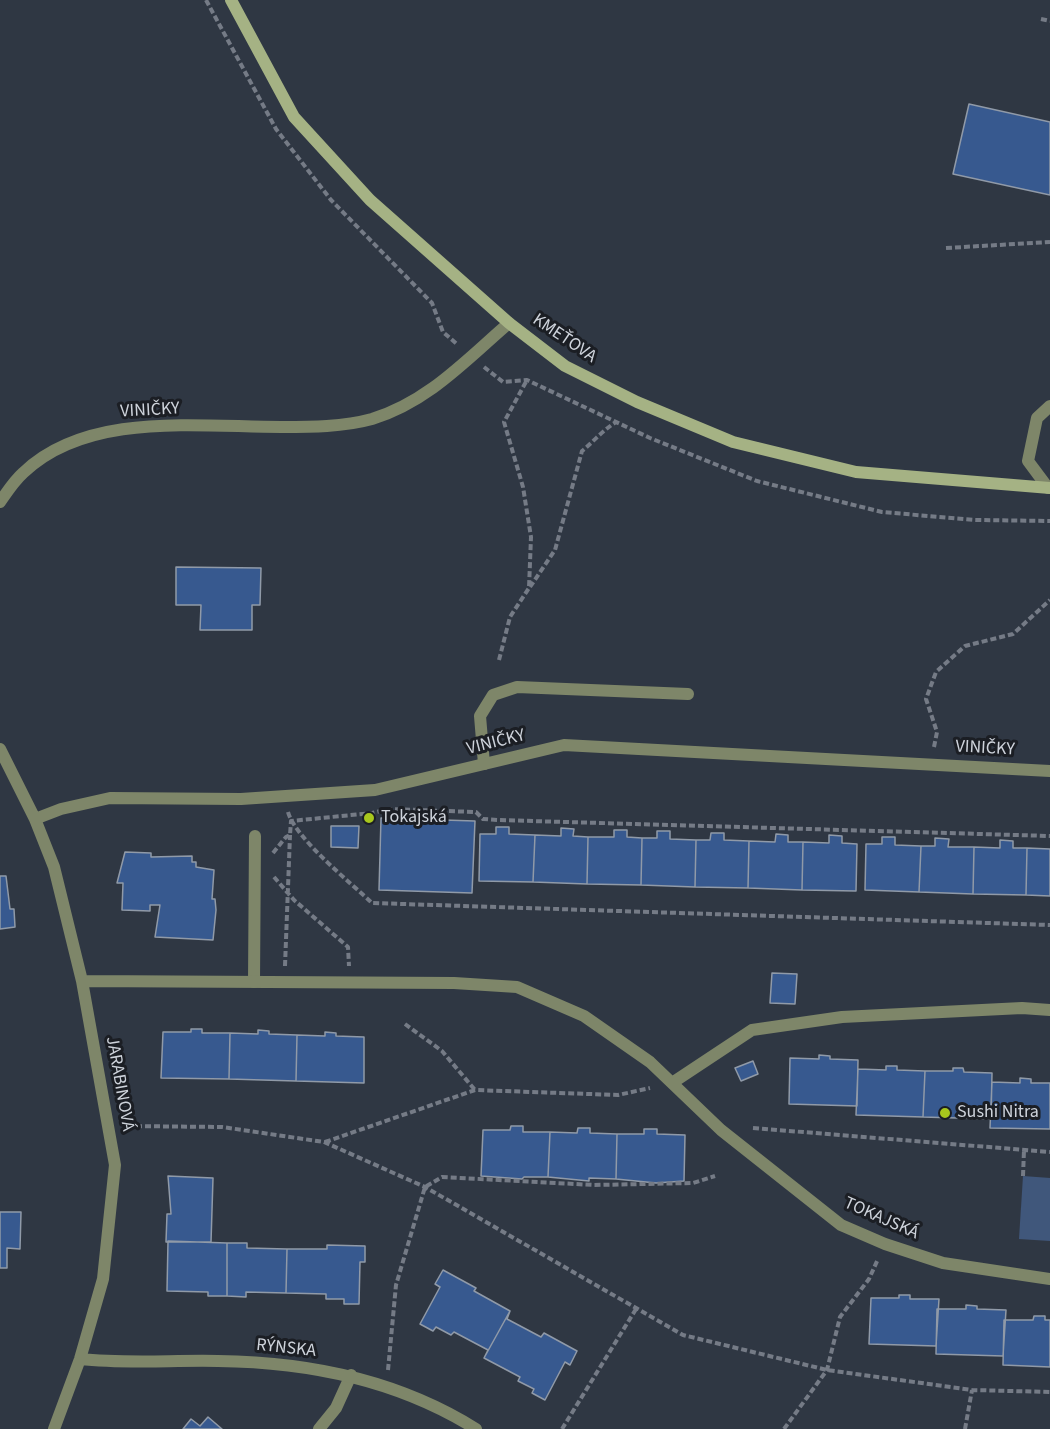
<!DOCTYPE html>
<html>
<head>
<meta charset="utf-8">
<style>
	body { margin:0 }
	canvas { display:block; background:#2f3743 }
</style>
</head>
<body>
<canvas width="1050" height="1429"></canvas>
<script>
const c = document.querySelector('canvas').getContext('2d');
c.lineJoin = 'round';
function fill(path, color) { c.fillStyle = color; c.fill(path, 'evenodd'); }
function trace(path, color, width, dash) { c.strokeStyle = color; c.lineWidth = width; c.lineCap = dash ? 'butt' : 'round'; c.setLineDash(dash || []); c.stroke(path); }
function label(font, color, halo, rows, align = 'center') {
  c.font = font + ' "Source Sans 3",sans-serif'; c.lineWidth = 6; c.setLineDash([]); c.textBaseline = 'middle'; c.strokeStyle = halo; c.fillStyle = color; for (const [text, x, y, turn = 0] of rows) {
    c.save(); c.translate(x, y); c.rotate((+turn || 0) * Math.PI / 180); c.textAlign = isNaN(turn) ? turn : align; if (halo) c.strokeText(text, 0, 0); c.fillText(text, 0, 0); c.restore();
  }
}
fill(new Path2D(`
	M1023,1176L1050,1178V1241L1019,1239Z`), '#40577b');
const building = new Path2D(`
	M969,104L1050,122V195L953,174Z
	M176,567L261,568L260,605H252V630H200L201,605H176Z
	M381,818L475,821L472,893L379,890Z
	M331,826H359L358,848L331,847Z
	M496,827H509V834L535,835L533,882L479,881L480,834H496Z
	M561,828L574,829L573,836L588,837L587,884L533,882L535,835L561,836Z
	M614,830H627V837L642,838L641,885L587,884L588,837H614Z
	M657,831H670V839L696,840L695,887L641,885L642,838H657Z
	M711,833H724V840L749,841L748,888L695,887L696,840H710Z
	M776,834L788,835V842H803L802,890L748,888L749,841L775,842Z
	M829,835L842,836V843L857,844L856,891L802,890L803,842L829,843Z
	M882,837H895V845L921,846L919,892L865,890L866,844H882Z
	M935,838L949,839L948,847H974L973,894L919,892L921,846H935Z
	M1000,840L1013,841V848H1027L1026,895L973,894L974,847L1000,848Z
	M1027,848L1050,849V896L1026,895Z
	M125,852L151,853V857L192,856V862H196V867L214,870L212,899H215L216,910L213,940L155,937L160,905H150V911L122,910L123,883H117Z
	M0,876H6L10,909H14L15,927L0,929Z
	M772,973L797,974L795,1004L770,1003Z
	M191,1029H202V1033H230L229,1079L161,1078L163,1032H191Z
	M258,1030L269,1031V1034L297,1035L296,1081L229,1079L230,1033L258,1034Z
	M325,1032L336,1033V1036L364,1037V1083L296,1081L297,1035L325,1036Z
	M819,1055L830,1056V1059L858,1060L857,1106L789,1104L790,1058L819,1059Z
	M753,1061L758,1074L741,1081L735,1068Z
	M886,1066H897V1070L925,1071L923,1117L856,1115L858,1069L886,1070Z
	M953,1068H963L964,1072L992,1073L991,1119L923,1117L925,1071H953Z
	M1020,1078L1031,1079V1083H1050V1129L990,1128L992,1082L1020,1083Z
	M511,1126H523V1132H550L548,1177H524L522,1179L481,1176L483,1130H510Z
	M578,1128H590V1133L617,1134L616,1179L589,1178V1181L548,1177L550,1132L577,1133Z
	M644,1129H657V1134L685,1135L684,1181L656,1183L616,1179L617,1134H644Z
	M168,1176L213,1178L211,1242H166L167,1214H171Z
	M0,1212H21L20,1249L7,1248V1268H0Z
	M168,1241L227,1243V1296H208V1292L167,1291Z
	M227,1243H247V1248L287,1249L286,1293L246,1292V1297L227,1296Z
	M327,1245L365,1246V1262H360L359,1304H344V1299H326V1294L286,1293L287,1249H327Z
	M443,1270L476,1288L474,1291L510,1311L484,1358L488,1350L454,1332L451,1335L436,1327L433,1331L420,1324L440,1287L435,1284Z
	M899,1295H910V1299H939L936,1346L869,1344L871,1298H899Z
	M966,1305L977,1306V1309L1006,1310L1003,1356L936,1354L937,1309H966Z
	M510,1311L507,1319L541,1337L544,1333L577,1351L570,1365L565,1362L545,1400L532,1393L534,1389L518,1381L520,1377L484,1358Z
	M1034,1316H1045V1320H1050V1367L1003,1365L1004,1320H1033Z
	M208,1417L222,1429H183L191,1419L200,1426Z`);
fill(building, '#37598f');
trace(building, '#909aa8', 1.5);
trace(new Path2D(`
	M206,0L276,129L331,200L432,303L443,332L458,345
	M1041,19L1050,21
	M946,248L1050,242
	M484,367L503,382L527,380L650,438L757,481L882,512L975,520L1050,521
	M530,587L555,550L582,451C594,441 602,431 616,422
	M499,660L510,617L529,588L531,537L523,487L504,422L527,380
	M934,747L937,732L926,699L936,672L965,646L1013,634L1050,600
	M288,812C295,838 351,883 372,903L1050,925
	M273,853L286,837L290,835L291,821L372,813L389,809L476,812L483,819L497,820L1050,836
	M274,877L294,900L348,947L349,966
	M285,966L290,835
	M405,1024L442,1051L475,1090
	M127,1126L222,1127L324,1142L425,1187L683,1335L827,1370L972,1390L1050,1392
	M753,1128L1050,1152
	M325,1142L475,1090L618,1095L650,1088
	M1023,1176L1024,1150
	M388,1370L396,1285L425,1187L442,1177L594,1185L693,1183L715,1176
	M562,1429L636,1309
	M784,1429L827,1370L840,1317L869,1279L878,1259
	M965,1429L972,1390`), '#757b86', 4, [6, 3]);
trace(new Path2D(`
	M484,764L480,716L493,695L517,687L688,694
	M254,982L255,836
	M319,1429L336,1408L351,1375`), '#7e8669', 12);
trace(new Path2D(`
	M1048,488L1028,461L1037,418L1050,406
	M0,502C7,492 14,481 23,473C87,411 199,427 281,427C311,427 343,427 372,419C428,402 466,360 509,323
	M0,749L35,819L61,809L110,798L241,799L375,790L564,745L1050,771
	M35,819L54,867L82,981L115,1165L103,1279L80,1359L54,1429
	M82,981L454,983L517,987L584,1016L650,1062L721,1130L841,1225L885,1244L943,1263L1050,1279
	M672,1083L752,1030L842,1017L1022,1008L1050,1010
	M80,1359C126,1364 172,1360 218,1361C309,1362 398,1380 476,1429`), '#7e8669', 12);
trace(new Path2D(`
	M231,0L294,117L370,200L509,323L565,366L637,402L733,442L856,472L1050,488`), '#a5b284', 12);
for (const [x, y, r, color] of [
	[369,818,6,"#a8c71d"],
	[945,1113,6,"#a8c71d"]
]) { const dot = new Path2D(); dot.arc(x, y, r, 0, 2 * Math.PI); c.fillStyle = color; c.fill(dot); trace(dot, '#1b1e24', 2); }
label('18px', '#ced3db', '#1b1e24', [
	["KMEŤOVA",564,339,34],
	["VINIČKY",150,411,-3],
	["VINIČKY",496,743,-14],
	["VINIČKY",985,749,3],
	["JARABINOVÁ",119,1084,80],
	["TOKAJSKÁ",881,1219,24],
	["RÝNSKA",286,1349,6]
]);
label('18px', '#ced3db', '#1b1e24', [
	["Tokajská",381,818],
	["Sushi Nitra",957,1113]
], 'left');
</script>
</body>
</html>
